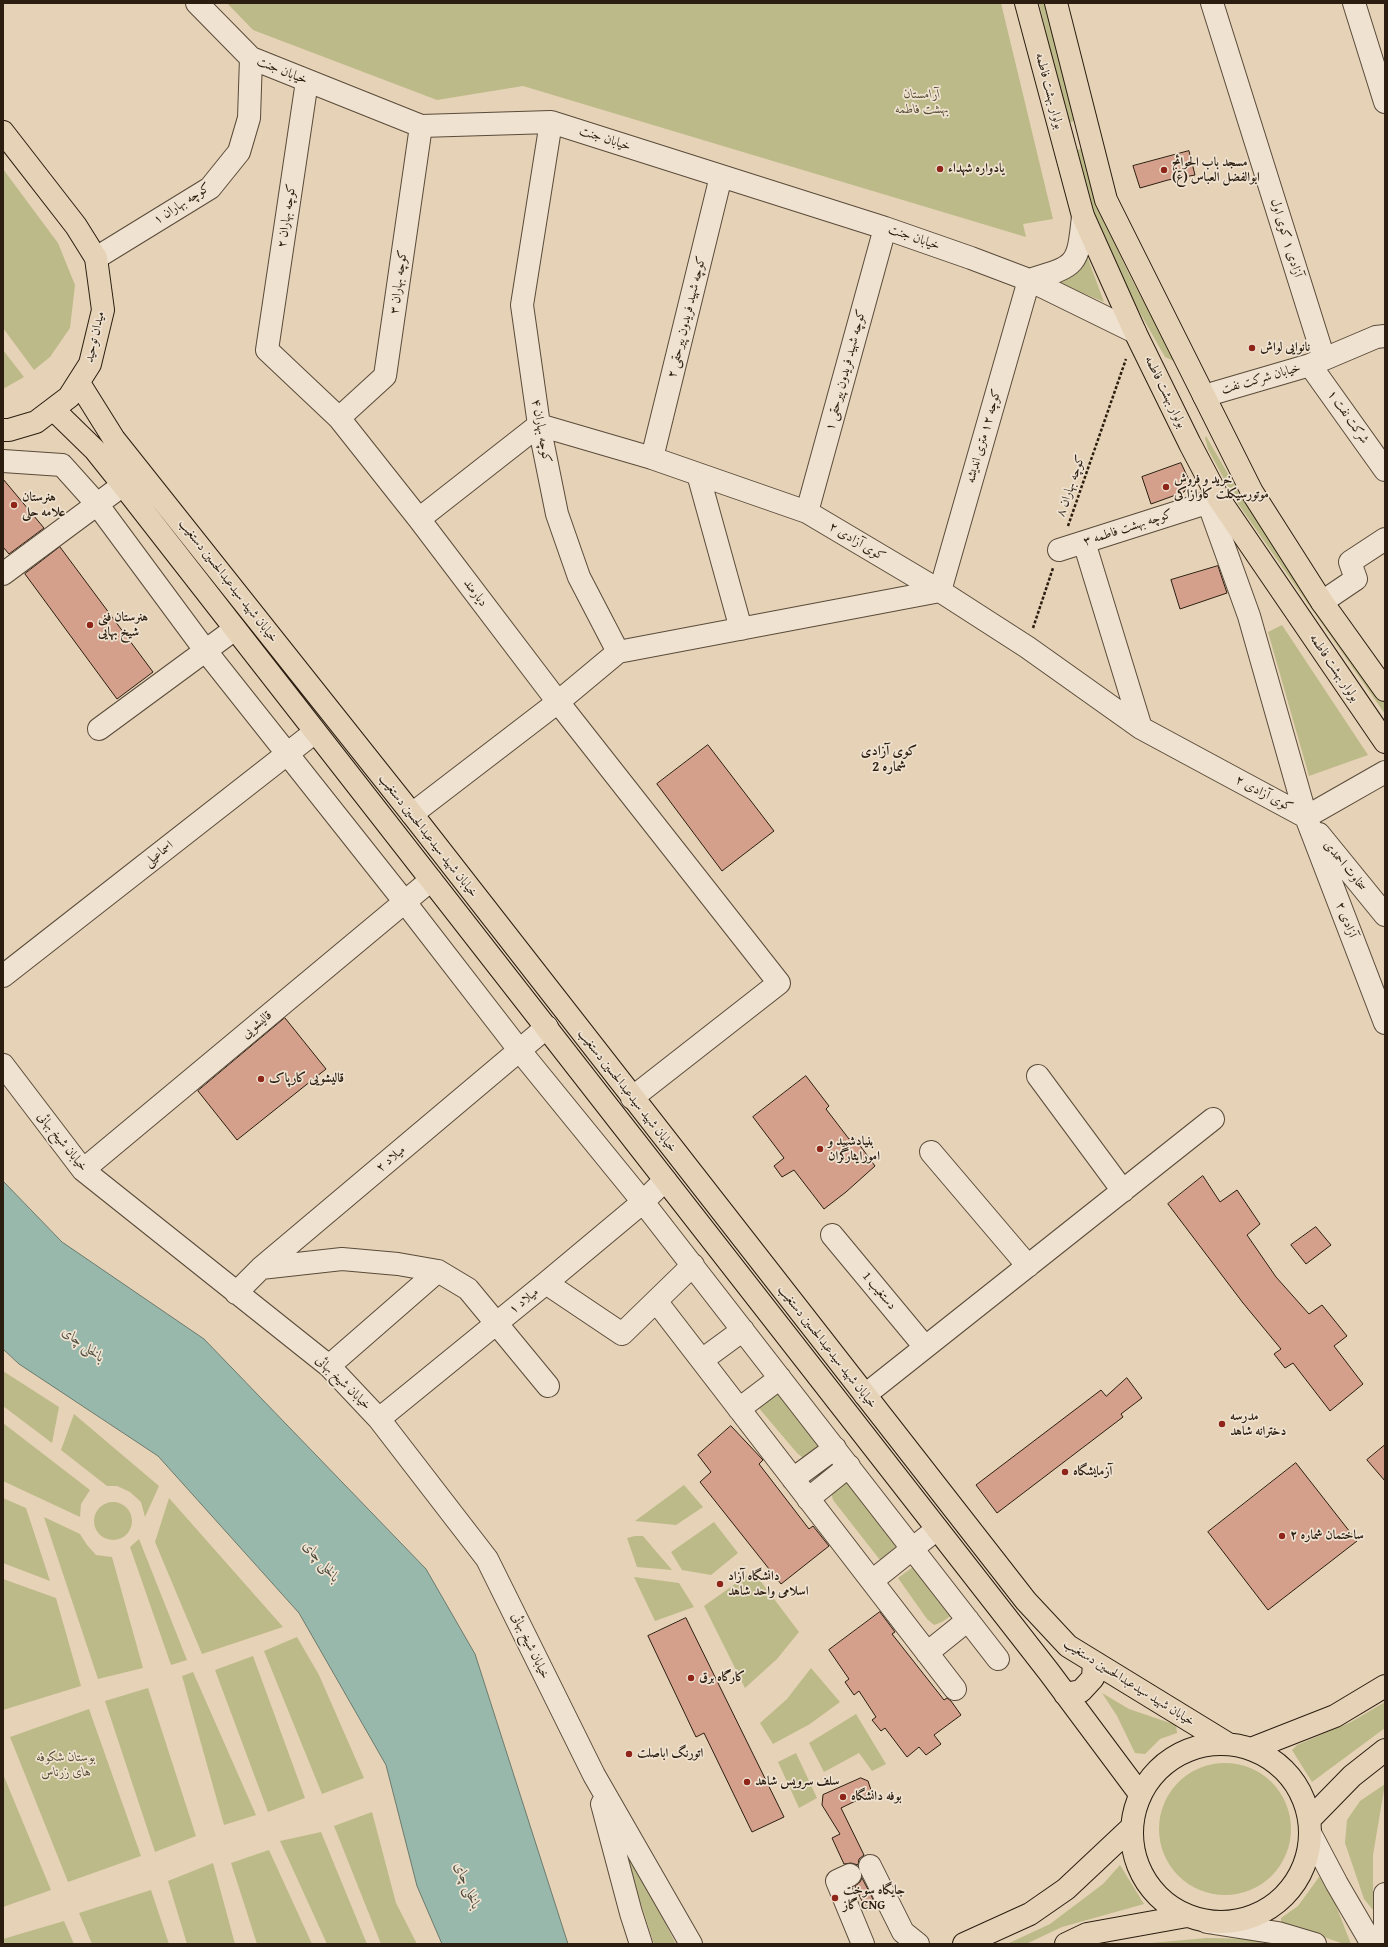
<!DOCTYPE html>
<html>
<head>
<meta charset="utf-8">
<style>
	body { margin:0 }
	#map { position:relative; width:1388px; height:1947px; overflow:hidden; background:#e6d2b6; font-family:"Gentium Book Plus",serif }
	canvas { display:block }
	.frame { position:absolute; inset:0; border:4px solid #2b1e11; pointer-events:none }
</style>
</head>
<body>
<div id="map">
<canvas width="1388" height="1947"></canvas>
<div class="frame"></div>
</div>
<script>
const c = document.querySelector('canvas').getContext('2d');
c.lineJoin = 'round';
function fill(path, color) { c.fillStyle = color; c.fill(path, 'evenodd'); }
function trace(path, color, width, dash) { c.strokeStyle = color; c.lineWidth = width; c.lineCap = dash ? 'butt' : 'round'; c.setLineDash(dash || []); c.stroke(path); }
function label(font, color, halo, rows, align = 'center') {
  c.font = font + ' "Gentium Book Plus",Amiri,serif'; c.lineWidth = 3.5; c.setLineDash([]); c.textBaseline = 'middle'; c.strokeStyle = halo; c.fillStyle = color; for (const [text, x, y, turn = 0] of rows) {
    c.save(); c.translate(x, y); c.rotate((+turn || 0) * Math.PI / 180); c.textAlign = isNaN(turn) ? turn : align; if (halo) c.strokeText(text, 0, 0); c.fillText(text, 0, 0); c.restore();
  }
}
fill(new Path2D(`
	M227,3H1001L1053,219L1023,224L1026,237L523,86L437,100L253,30Z
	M1039,3H1048L1075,119L1072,122H1068L1065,111Z
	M1084,148C1093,176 1100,203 1110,230C1126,275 1153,317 1176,358L1174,361L1165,357L1139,311L1130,299L1099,232L1075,154L1077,150Z
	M3,169L58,243L75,285L70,328L50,357L34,370L3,328Z
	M1087,256L1104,302L1056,282C1073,278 1081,273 1087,256Z
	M3,350L24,377L3,389Z
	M1206,436L1239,493L1385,699V714L1234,498L1208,449L1205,438Z
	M1282,625L1368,755L1309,776L1268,632Z
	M3,1371L59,1407L52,1443L3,1406Z
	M784,1385L830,1447L810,1459L803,1458L797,1453L758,1407Z
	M74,1414L159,1486L145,1517L141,1502L130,1492L117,1486H107L61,1450Z
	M3,1423L90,1490L81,1504L80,1517L3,1481Z
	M852,1474L904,1540L880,1560L833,1500L831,1492Z
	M684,1485L703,1507L676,1525L635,1521Z
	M3,1498L26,1508L50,1581L3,1563Z
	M169,1498L283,1627L202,1654L155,1542Z
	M94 1521a19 19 0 1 1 38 0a19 19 0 1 1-38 0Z
	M44,1517L80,1534L87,1545L96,1555L112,1557L143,1668L98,1679Z
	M714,1522L738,1553L711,1575L682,1570L671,1552Z
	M635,1536H643L672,1570L637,1567L627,1538Z
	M139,1539L187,1660L171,1665L130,1547Z
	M921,1561L959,1610L942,1622L934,1625L927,1619L898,1578Z
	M753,1571L799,1632L777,1659L745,1688L704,1606Z
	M634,1577L679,1583L694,1607L655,1621Z
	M3,1579L56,1598L81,1686L3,1710Z
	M297,1637L319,1675L364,1778L322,1794L264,1651Z
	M253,1656L305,1798L268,1812L215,1670Z
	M811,1668L840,1702L810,1724L773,1744L760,1723L787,1699Z
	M193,1672L256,1815L224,1825L182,1676Z
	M148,1688L196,1836L155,1852L105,1701Z
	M1102,1693L1129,1709L1176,1725L1177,1733L1160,1739L1145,1754L1135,1753L1117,1716Z
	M1385,1702V1728L1312,1782L1292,1750L1297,1745L1351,1722Z
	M89,1709L141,1856L68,1882L10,1737Z
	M856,1714L886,1764L872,1771L859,1753L824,1772L809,1743Z
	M796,1753L817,1798L799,1808L778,1762Z
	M1159 1829a66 66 0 1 1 132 0a66 66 0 1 1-132 0Z
	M3,1774L51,1890L3,1907Z
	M1385,1784L1373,1855V1910L1364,1899L1345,1843L1347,1820L1360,1801Z
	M372,1812L396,1903L417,1944H381L334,1826Z
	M616,1827L676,1944H654Z
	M321,1832L367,1944H327L280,1841Z
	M269,1850L312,1944H257L231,1863Z
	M213,1863L235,1944H187L168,1881Z
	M1120,1865L1144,1904L1062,1927L1026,1944H1007L1050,1924L1103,1884Z
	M1319,1877L1326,1880L1351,1944H1344L1307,1931L1281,1924V1918L1298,1906Z
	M151,1890L169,1944H92L79,1913Z
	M64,1921L74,1944H3V1939Z
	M1207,1938L1253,1939L1265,1944H1139Z`), '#bdba89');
const water = new Path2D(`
	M3,1181L62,1242L204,1339L426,1569L475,1654L568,1944H442L417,1886L386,1765L299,1613L158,1456L19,1364L3,1349Z`);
fill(water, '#97b8aa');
trace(water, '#6c7a6d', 1);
const building = new Path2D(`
	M1189,151L1195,175L1168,180L1140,188L1133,166Z
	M1181,463L1190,482L1184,492L1151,504L1142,477Z
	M3,479L44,528L9,554L3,547Z
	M60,547L153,672L117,699L25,574Z
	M1218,566L1227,593L1180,609L1171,580Z
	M708,745L774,831L722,871L657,784Z
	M285,1018L326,1069L237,1140L198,1091Z
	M806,1076L829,1106L826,1109L849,1139L853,1136L875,1166L846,1192L824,1209L794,1170L782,1177L774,1166L784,1158L753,1117Z
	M1203,1176L1220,1202L1237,1190L1260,1224L1247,1235L1276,1277L1309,1314L1322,1305L1347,1336L1334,1346L1363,1384L1330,1411L1293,1363L1285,1368L1274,1354L1281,1349L1243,1303L1168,1204Z
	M1316,1227L1331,1245L1306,1264L1291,1245Z
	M1127,1378L1142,1398L1121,1414L1123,1417L997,1513L976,1485L1101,1390L1106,1396Z
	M731,1426L763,1460L759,1464L809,1529L813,1526L829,1546L781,1584L700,1482L711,1472L698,1455Z
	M1385,1445V1481L1367,1460Z
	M1296,1463L1357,1541L1268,1610L1208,1532Z
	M880,1612L895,1632L892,1634L944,1700L947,1698L951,1701L961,1715L934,1735L941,1744L926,1755L919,1747L907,1757L885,1728L881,1731L872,1720L876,1717L859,1691L854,1695L845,1682L849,1679L829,1650Z
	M686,1618L784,1817L752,1832L704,1733L696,1737L648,1636Z
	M861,1778L868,1781L872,1793L841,1808L864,1855L859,1859L858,1865L851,1863L844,1864L832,1838L840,1834L822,1805L823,1795Z
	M862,1878L876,1905L866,1910L855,1886L860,1882Z`);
fill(building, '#d4a08b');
trace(building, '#2b1e11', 1);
const minor = new Path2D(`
	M197,3L251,58L421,126L551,122L885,228L971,258L1029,280L1135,332
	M1212,3L1324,359
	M1354,3L1385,102
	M307,81L267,350L339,418L419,519L558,702L412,814
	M551,122L522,305L539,425L557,514L579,577L618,652L558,702L779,983L632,1098
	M96,258L210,188L239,152L249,118L251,58
	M1029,280C1077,266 1078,266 1083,216
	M1310,365L1385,470
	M1204,396L1310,365L1376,337L1385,336
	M339,418L385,376L421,126
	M652,458L721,176
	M3,461L62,465L97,504L205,650L404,901L520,1051L643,1202L998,1659
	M698,474L741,629
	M1208,502L1249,616L1306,817L1385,1023
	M807,512L885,228
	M419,519L539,425L652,458L807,512L940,591L1027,647L1141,728L1306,817L1385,772
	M1084,542L1141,728
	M1059,550L1219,499
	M3,574L123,485
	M1322,602L1356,579L1350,562L1385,539
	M618,652L940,591L1029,280
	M99,729L235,629
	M1319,834L1385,915
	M3,976L315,732
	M3,1065L83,1170L329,1366L379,1419L487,1559L594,1775L691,1944
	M1038,1076L1123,1191
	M931,1152L1028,1266
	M83,1170L431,880
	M832,1235L925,1347
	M261,1268L342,1259L398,1264L438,1271L468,1289L548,1386
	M546,1283L622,1334L693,1265
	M236,1293L261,1268L547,1027
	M656,1301L955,1689
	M702,1360L743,1330
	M329,1366L438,1271
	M865,1395L1213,1119
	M739,1409L780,1378
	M379,1419L546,1283L643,1202L665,1180
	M793,1479L835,1448
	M808,1499L849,1466
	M872,1581L937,1529
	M927,1653L968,1620
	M602,1804L631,1913L641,1944
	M1310,1833L1337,1884L1372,1944
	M870,1866L903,1932L918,1944
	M850,1875L837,1881L863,1944
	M1385,1894V1936
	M1207,1922L1278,1933L1315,1944`);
const major = new Path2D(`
	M1026,3L1083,216L1135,332L1190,444L1219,499L1385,742
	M1056,3L1106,200L1252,492L1322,602L1385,690
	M3,132L76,226L96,258L103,310L90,364L69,397L36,422L9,430H3
	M79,383L114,439L412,814L1026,1601L1068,1646L1228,1744
	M54,410L95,450L123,485L1049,1672L1140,1794
	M1065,1694L1081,1691L1093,1678L1094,1662
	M1132 1833a89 89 0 1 1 178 0a89 89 0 1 1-178 0Z
	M1251,1749L1335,1716L1385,1686
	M1309,1820L1352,1776L1385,1750
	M964,1944L1030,1914L1066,1889L1132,1827
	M1066,1944L1087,1934L1187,1916`);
trace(minor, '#5a4b3a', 24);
trace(major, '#2b1e11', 24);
trace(new Path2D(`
	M1068,526L1126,359
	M1033,628L1053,568`), '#2b1e11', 2.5, [3, 2]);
trace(minor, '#efe2d0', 22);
trace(major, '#e6d2b6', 22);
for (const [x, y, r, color] of [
	[940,169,4,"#8f2418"],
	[1164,170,4,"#8f2418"],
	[1252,348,4,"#8f2418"],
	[1166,487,4,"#8f2418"],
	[14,505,4,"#8f2418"],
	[90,625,4,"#8f2418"],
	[261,1079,4,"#8f2418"],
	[820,1149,4,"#8f2418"],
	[1222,1424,4,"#8f2418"],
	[1065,1472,4,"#8f2418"],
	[1282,1536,4,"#8f2418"],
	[720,1584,4,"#8f2418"],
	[691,1678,4,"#8f2418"],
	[629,1754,4,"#8f2418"],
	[747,1782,4,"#8f2418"],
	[843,1797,4,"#8f2418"],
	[835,1898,4,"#8f2418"]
]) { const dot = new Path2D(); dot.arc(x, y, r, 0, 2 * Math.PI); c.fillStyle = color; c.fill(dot); trace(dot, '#efe2d0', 1.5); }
label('13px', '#2b1e11', '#efe2d0', [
	["خیابان جنت",282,71,22],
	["بولوار بهشت فاطمه",1049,91,75],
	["خیابان جنت",605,139,18],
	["کوچه بهاران ۱",182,204,-33],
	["کوچه بهاران ۲",287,216,-81],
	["خیابان جنت",914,238,19],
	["آزادی ۱ کوی اول",1286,238,73],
	["کوچه بهاران ۳",399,282,-82],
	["کوچه شهید فریدون پیرحقی ۲",687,317,-76],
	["میدان توحید",95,337,-77],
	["کوچه شهید فریدون پیرحقی ۱",846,370,-75],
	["خیابان شرکت نفت",1261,379,-16],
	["بولوار بهشت فاطمه",1165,392,64],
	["شرکت نفت ۱",1348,417,55],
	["کوچه بهاران ۴",541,431,80],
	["کوچه ۱۲ متری اندیشه",984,436,-74],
	["کوچه بهاران ۸",1071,486,-71],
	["کوچه بهشت فاطمه ۳",1128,528,-18],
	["کوی آزادی ۲",857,542,31],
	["خیابان شهید سیدعبدالحسین دستغیب",228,581,52],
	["دیارمند",475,593,53],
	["بولوار بهشت فاطمه",1334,668,56],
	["کوی آزادی ۲",1264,794,28],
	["خیابان شهید سیدعبدالحسین دستغیب",428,836,52],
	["اسماعیلی",159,854,-38],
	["سخاوت احمدی",1345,866,51],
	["آزادی ۲",1346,920,69],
	["قالیشویی",257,1025,-40],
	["خیابان شهید سیدعبدالحسین دستغیب",627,1091,52],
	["خیابان شیخ بهائی",62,1142,51],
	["میلاد ۲",391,1159,-40],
	["دستغیب 1",879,1291,50],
	["میلاد ۱",524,1301,-39],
	["خیابان شهید سیدعبدالحسین دستغیب",827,1347,52],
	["خیابان شیخ بهائی",343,1383,44],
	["خیابان شیخ بهائی",530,1646,64],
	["خیابان شهید سیدعبدالحسین دستغیب",1129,1683,32]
]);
label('italic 13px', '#574d35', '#efe2d0', [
	["آرامستان",922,95],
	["بهشت فاطمه",922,110],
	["بوستان شکوفه",66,1758],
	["های زرناس",66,1773]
]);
label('bold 13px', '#2b1e11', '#efe2d0', [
	["مسجد باب الحوائج",1172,163],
	["ابوالفضل العباس (ع)",1172,178],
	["یادواره شهداء",948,169],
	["نانوایی لواش",1260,348],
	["خرید و فروش",1174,480],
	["موتورسیکلت کاوازاکی",1174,495],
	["هنرستان",22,498],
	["علامه حلی",22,513],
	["هنرستان فنی",98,618],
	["شیخ بهایی",98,633],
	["قالیشویی کارپاک",269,1079],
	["بنیادشهید و",828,1142],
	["امورایثارگران",828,1157],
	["مدرسه",1230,1417],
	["دخترانه شاهد",1230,1432],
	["آزمایشگاه",1073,1472],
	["ساختمان شماره ۲",1290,1536],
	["دانشگاه آزاد",728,1577],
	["اسلامی واحد شاهد",728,1592],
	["کارگاه برق",699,1678],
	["اتورنگ اباصلت",637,1754],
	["سلف سرویس شاهد",755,1782],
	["بوفه دانشگاه",851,1797],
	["جایگاه سوخت",843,1891],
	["گاز CNG",843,1906]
], 'left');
label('bold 14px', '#2b1e11', '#efe2d0', [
	["کوی آزادی",889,751],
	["شماره 2",889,767]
]);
label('italic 14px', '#4b4c3f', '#efe2d0', [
	["بالخلی چای",83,1345,37],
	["بالخلی چای",321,1562,50],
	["بالخلی چای",467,1886,68]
]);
</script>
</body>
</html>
